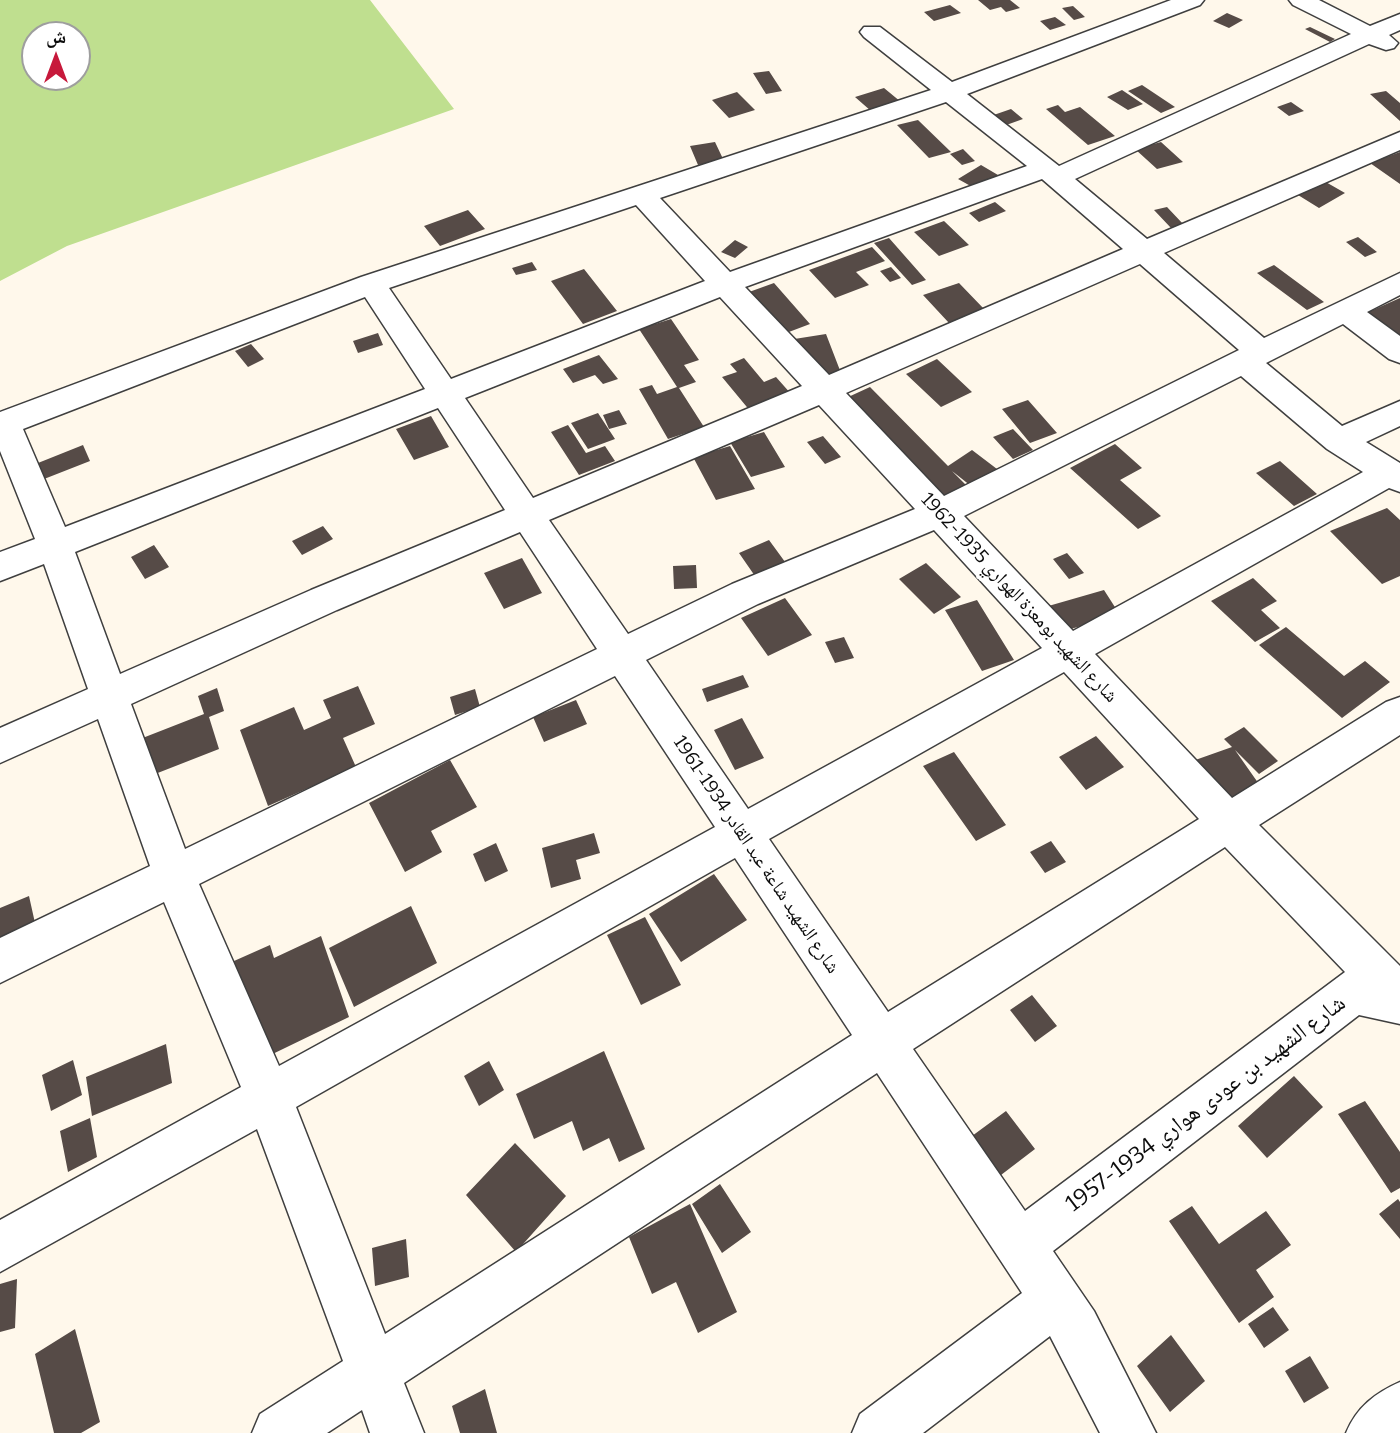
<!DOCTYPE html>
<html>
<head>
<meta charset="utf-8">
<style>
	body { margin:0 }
	#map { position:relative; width:1400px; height:1433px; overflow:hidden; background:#fff8eb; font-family:Bitter,"Noto Naskh Arabic",serif }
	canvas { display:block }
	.north { position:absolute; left:21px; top:21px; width:70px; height:70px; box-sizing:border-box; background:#fff; border:2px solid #9e9e9e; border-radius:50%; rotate:0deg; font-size:19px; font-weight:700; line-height:28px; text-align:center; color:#0c0c0c }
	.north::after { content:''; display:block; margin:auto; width:24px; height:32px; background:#c7193b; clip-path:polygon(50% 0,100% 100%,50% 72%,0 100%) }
</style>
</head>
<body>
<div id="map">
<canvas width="1400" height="1433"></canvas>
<div class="north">ش</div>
</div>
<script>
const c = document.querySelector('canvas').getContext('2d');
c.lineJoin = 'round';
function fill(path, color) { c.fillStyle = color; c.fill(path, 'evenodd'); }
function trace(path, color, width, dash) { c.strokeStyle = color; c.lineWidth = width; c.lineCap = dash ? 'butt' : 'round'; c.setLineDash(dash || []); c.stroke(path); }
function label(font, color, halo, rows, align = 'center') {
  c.font = font + ' Bitter,"Noto Naskh Arabic",serif'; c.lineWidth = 7; c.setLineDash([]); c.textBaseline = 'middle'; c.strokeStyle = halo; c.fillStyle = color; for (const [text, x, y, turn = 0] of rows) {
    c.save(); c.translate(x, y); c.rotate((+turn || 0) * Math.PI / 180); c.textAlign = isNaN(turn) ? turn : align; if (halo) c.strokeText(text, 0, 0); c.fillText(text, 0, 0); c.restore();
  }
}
fill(new Path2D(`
	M0,0H370L454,109L67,246L0,281ZM35,35H77V77H35Z`), '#bfdf8f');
fill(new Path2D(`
	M978,0H1010L1020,8L1006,12L1001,7L990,10Z
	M950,5L961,13L934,21L924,12Z
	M1073,6L1085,17L1074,20L1062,8Z
	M1227,13L1243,20L1229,28L1213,21Z
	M1055,17L1066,25L1050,30L1040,21Z
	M1310,27L1335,39L1330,42L1305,29Z
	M769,71L782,91L766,94L753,73Z
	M1142,85L1175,107L1161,113L1128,91Z
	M884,88L901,102L871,111L855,97Z
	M1122,90L1143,104L1128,110L1107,97Z
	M1386,91L1400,103V121L1370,94Z
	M737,92L755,110L729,118L712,100Z
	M1291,102L1304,111L1289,116L1277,107Z
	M1058,105L1065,112L1080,107L1115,136L1088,145L1046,109Z
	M1011,109L1023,119L998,128L985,118Z
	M918,120L951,152L929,158L897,125Z
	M715,142L724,161L698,165L690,146Z
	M1161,142L1183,162L1157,169L1135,149Z
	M963,149L975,161L962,165L950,154Z
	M1400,152V184L1370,163Z
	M981,165L998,175L976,189L958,179Z
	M1324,181L1345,193L1319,208L1298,195Z
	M995,202L1006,211L979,222L969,213Z
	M1167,207L1184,225L1171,228L1154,210Z
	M468,210L485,229L440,246L424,226Z
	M944,221L969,245L939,256L914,232Z
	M1358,237L1377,252L1365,257L1346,242Z
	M889,238L926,280L912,285L874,243Z
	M735,240L748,247L735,258L721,252Z
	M872,247L885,261L856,272L869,285L835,298L809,270Z
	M532,262L537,270L516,275L512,268Z
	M1274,265L1324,302L1307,310L1257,273Z
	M891,267L901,278L890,282L880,271Z
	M584,269L617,311L583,324L551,281Z
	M774,283L810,324L773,338L738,296Z
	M959,283L985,310L949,323L923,295Z
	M1400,298V351L1357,317Z
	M671,319L699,360L684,365L696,382L679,388L704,427L668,439L639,389L652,385L657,394L677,387L639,329Z
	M378,333L383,345L358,353L353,341Z
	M826,334L841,373L802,378L788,340Z
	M251,344L264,359L248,367L235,351Z
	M599,355L618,379L603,384L595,375L573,383L563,369Z
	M744,358L764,382L776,377L792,395L751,412L722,377L737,372L730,364Z
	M937,359L972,392L941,407L906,374Z
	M870,387L948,466L972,450L997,469L971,486L952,471L966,485L927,504L833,404Z
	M1028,400L1057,433L1030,443L1002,409Z
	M619,410L627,424L609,429L603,415Z
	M598,413L615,439L588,449L571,423Z
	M431,416L449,447L414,460L396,429Z
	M568,425L586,453L605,446L615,461L579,475L551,432Z
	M1013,429L1033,450L1013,459L993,437Z
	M764,432L785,467L751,477L730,442Z
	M823,436L841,457L825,464L807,442Z
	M1115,444L1142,468L1120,480L1161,516L1138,529L1070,468Z
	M83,445L90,461L39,481L33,465Z
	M730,446L755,489L716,500L693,457Z
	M1280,461L1317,494L1294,506L1256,473Z
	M1387,508L1400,520V576L1382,584L1330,531Z
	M323,526L333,539L302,555L292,541Z
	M769,540L788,566L757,579L739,553Z
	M154,545L169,567L145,579L131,557Z
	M1067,553L1084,573L1069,579L1053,559Z
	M522,558L542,593L504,609L484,573Z
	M926,563L961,597L934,614L899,579Z
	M696,565L697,588L674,589L673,566Z
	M1253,578L1277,601L1261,610L1280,628L1255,642L1211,601Z
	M1104,590L1120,615L1053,634L1038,609Z
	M785,598L812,635L768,656L741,618Z
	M977,600L1014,660L982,671L945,610Z
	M1286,627L1344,676L1365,661L1390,682L1342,718L1259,645Z
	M844,637L854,658L835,663L825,642Z
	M743,675L749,687L707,702L702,689Z
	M358,686L375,724L343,738L356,767L268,806L240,730L294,707L304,730L331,718L323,700Z
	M217,688L224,711L209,717L219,749L150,776L140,739L204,714L198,696Z
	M475,689L480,707L455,715L450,697Z
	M576,700L587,724L544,742L533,717Z
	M742,718L764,758L735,770L714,730Z
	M1244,727L1278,761L1259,774L1235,750L1261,787L1211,805L1184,764L1232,747L1224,739Z
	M1096,736L1124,767L1086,790L1059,757Z
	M954,752L1006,825L976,841L923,766Z
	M450,760L477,807L431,831L442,852L405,872L369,803Z
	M594,833L600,853L576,860L581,879L551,888L542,848Z
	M1051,841L1066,862L1045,873L1030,852Z
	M496,843L508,871L485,882L473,854Z
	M714,874L747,920L681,962L649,914Z
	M29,896L35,923L0,938V908Z
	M411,906L437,963L354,1007L329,948Z
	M645,917L681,985L641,1005L607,935Z
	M321,936L349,1017L254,1063L225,965L270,945L274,958Z
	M1032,995L1057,1026L1035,1042L1010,1010Z
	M166,1044L172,1083L92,1116L86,1077Z
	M604,1051L645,1149L619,1162L609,1138L583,1151L572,1121L534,1139L516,1094Z
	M73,1060L82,1095L51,1111L42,1075Z
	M489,1061L504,1090L479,1106L464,1076Z
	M1294,1076L1323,1107L1267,1158L1238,1126Z
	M1365,1101L1400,1152V1188L1391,1193L1338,1114Z
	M1006,1111L1035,1149L1001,1175L972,1136Z
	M90,1118L97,1157L68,1172L60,1131Z
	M515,1143L566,1196L516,1252L466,1195Z
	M720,1184L751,1232L722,1253L692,1204Z
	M1398,1199L1400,1202V1239L1379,1214Z
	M690,1204L737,1312L698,1333L676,1282L652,1294L629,1237Z
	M1192,1206L1219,1244L1266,1211L1291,1245L1256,1270L1274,1297L1239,1323L1169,1221Z
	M406,1239L409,1277L375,1286L372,1248Z
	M17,1279L15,1328L0,1332V1284Z
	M1273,1307L1289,1330L1264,1348L1248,1324Z
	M75,1329L100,1422L81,1433H54L35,1354Z
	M1171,1335L1205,1381L1170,1412L1137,1366Z
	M1310,1356L1329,1388L1304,1403L1285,1371Z
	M485,1389L497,1433H460L452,1406Z`), '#564b47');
const minor = new Path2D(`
	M1171,0H1204L1200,5L967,94L1059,166L1351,34L1293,5L1289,0H1319L1370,26L1400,14V30L1389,35L1398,43L1394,48L1386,50L1369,44L1075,179L1147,239L1400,132V150L1164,253L1264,338L1400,273V295L1367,312L1400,336V363L1389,359L1343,324L1266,363L1342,426L1400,401V426L1366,442L1400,463V492L1389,488L1095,654L1232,798L1386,702L1400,697V735L1259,825L1400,966V1024L1359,1015L1053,1251L1094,1311L1156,1433H1100L1050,1336L923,1433H852L860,1414L1022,1293L877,1073L404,1383L424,1433H370L362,1410L327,1433H252L260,1414L343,1361L257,1129L0,1272V1220L241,1087L164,902L0,983V938L150,866L98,719L0,763V728L88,689L44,564L0,581V552L35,539L0,451V412L361,277L931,90L864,37L860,32L864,27H880L952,82ZM946,102L1027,166L730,272L660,198ZM1042,179L1123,249L829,375L745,287ZM636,205L705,281L451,379L389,288ZM1140,264L1239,350L944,496L846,393ZM365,297L425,389L65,527L23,429ZM720,297L802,386L533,498L465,398ZM1241,376L1327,449L1363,472L1073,631L964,516ZM819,405L915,509L732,584L628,634L549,520ZM438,408L505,510L311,590L120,674L75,552ZM934,530L1042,648L748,809L646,660L758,604ZM520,532L597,649L185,849L131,704L337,610ZM1064,672L1199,819L888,1012L769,839ZM615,676L715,827L279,1066L199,884ZM1225,847L1345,972L1025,1211L913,1049ZM735,858L852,1035L385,1334L296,1107Z
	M1400,1382V1433H1346C1357,1407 1375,1393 1400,1382Z`);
trace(minor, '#3f3f3f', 3);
fill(minor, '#fff');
label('19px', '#0c0c0c', '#fff', [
	["شارع الشهيد بومعزة الهواري 1935-1962",1019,598,47],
	["شارع الشهيد شاعة عبد القادر 1934-1961",756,855,56]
]);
label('23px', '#0c0c0c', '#fff', [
	["شارع الشهيد بن عودى هواري 1934-1957",1206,1104,-37]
]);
</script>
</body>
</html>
